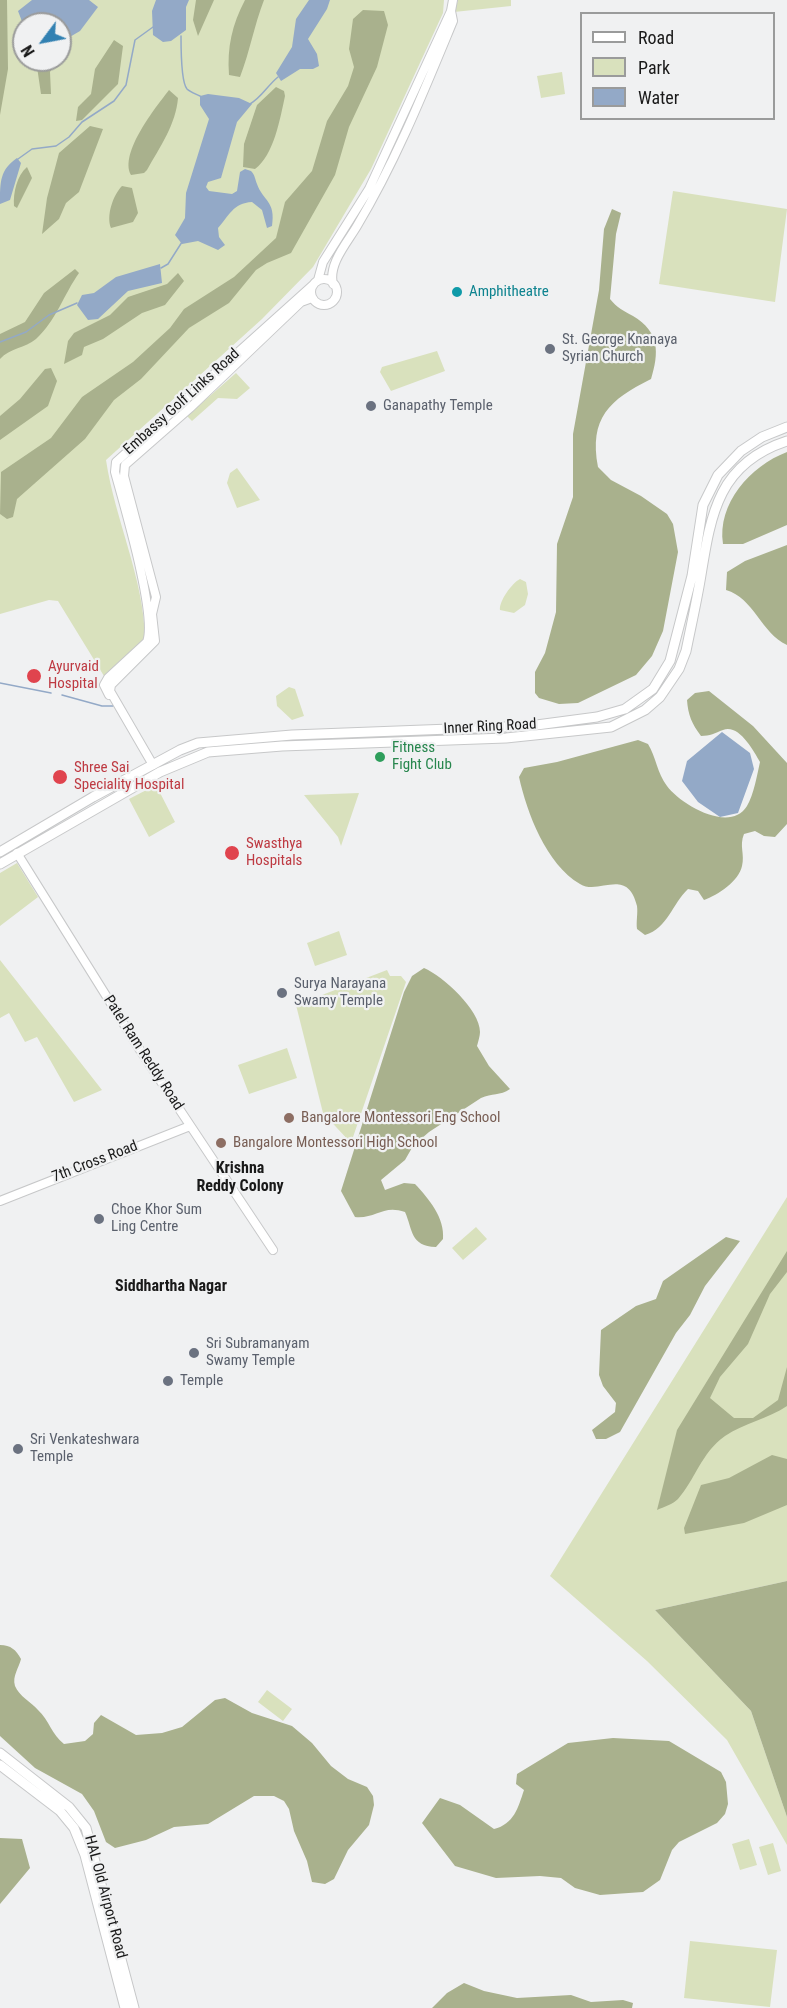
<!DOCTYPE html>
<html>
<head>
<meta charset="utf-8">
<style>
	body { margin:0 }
	#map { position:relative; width:787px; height:2008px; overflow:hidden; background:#f0f1f2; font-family:"Roboto Condensed",sans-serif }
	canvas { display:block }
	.legend { position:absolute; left:580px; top:12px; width:195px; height:108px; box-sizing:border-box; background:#f0f1f2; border:2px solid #9a9b9b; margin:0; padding:8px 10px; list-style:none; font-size:18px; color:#191919 }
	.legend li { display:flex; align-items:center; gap:12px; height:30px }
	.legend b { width:30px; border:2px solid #9a9b9b }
	.north { position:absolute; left:12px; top:12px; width:60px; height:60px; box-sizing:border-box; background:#f0f1f2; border:2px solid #9a9b9b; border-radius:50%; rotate:238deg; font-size:16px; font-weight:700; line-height:24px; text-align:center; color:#191919 }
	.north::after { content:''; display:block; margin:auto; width:21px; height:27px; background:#3281b2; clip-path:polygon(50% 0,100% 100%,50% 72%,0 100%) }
</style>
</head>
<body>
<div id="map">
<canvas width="787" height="2008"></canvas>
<ul class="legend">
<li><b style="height:8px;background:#fff"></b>Road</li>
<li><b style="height:16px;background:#d9e1bd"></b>Park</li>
<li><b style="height:16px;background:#93a9c7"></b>Water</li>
</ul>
<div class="north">N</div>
</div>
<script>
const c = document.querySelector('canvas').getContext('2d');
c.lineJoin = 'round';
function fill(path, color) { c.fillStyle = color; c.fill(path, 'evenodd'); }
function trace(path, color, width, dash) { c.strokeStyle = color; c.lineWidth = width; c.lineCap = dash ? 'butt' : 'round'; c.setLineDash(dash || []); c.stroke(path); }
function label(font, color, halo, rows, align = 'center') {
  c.font = font + ' "Roboto Condensed",sans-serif'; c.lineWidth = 4.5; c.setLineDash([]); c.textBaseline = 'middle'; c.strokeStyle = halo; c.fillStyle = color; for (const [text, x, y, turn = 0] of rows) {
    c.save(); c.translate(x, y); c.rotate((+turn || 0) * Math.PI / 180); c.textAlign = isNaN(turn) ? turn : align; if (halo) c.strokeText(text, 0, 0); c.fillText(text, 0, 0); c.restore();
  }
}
fill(new Path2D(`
	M0,0H444L443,13L371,169L313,267L262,319L106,460C115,520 144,578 145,639L104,676L58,601L49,600L0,614ZM24,24H60V60H24Z
	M458,0H511V6L454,12Z
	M562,72L565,94L541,98L537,76Z
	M673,191L787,209L775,302L659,284Z
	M437,351L445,371L391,391L380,372L382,367Z
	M236,373L250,388L237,399L218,398L192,421L187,416Z
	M237,468L260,500L237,508L227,483L230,473Z
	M520,579L526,582L528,594L525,605L514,613L500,610C499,601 512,583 520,579Z
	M289,687L295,689L304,716L292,720L277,706L276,696Z
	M156,785L175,822L149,837L129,799Z
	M359,793L341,846L338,837L304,795Z
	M17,863L38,897L0,926V873Z
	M339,931L347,955L315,966L307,943Z
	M0,960L102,1090L74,1102L37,1037L25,1042L9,1013L0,1018Z
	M387,970L390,976H401L406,982L351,1143L323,1113L296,1005Z
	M287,1048L297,1078L249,1094L238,1065Z
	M787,1197V1581L655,1610L751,1711L787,1817V1845L727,1740L647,1661L550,1576Z
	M476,1227L487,1239L463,1260L452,1248Z
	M267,1690L292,1709L283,1721L258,1702Z
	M749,1839L757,1865L740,1870L732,1844Z
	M773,1843L781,1871L768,1875L759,1847Z
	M690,1941L777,1950L770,2007L684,1998Z`), '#d9e1bd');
fill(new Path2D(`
	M0,0H7L8,69L0,115Z
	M196,0H214L198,36L193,20Z
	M245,0H264C254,26 250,51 240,77L229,75C227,47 232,25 245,0Z
	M363,10L384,11L388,25L377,67L349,127L335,175L291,253L267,263L256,270L229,303L189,328L141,379L114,400L85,439L17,499L13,517L7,519L0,514L1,472L51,438L82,397L133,362L170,328L184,309L234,277L276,238L285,202L312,171L327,121L348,86L354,67L349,49L353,19Z
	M114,40L123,46L118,84L82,120L76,121L78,107L91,94L95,69Z
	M36,60H57L50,72L51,94H41Z
	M276,87L284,91L285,96C280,119 274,155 255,169L243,167L244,144L257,105Z
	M169,90L178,98C176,124 160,147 147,170L144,173L131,175C119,153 156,107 169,90Z
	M90,126L103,129L79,192L66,203L59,219L42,234L47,198L59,153Z
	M27,167L32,178L17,208L14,206C13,193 17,175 27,167Z
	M122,186L132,188L138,213L133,222L111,228C106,216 113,195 122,186Z
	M612,209L621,213L616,234L610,299C617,308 624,311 633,316C660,332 659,353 651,379C609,400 589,418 598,467L611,480L641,496L667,514L673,524L678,552L663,631L652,656L636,675L578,703L559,704L539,698L535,693V672L545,653L556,612L557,544L573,497V434L599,290L604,229Z
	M75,269L79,273C64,294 56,321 36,339C25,348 10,348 0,359V334L25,322L44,293Z
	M178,273L184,281L165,305L142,313L103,339L84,347L82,355L64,364L68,341L74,333L110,315L128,297L167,284Z
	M51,368L57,381L48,406L0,440V416L20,399L45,369Z
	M787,452V525L743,544H723C717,504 750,466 787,452Z
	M787,545V645C761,633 754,598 726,590L727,572L745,561Z
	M709,691L753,726L787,763V824L775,837L764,836L755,831L744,834C739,846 745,854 742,866C739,881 718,895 704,900L698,891L688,889C672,904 668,928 645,935L637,929C636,922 638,913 637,906C627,866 599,896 580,884C546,864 527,813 519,777L524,768L557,762L638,740L648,744C656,757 657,773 667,786C680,804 730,834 747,806C754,794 757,775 760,762C753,750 739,724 723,730C715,733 710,736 701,736C692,724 688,715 687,700L695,693Z
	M424,968C443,976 480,1010 480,1032C480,1036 478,1042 477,1046L489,1066L510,1089C500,1096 492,1093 481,1098L429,1132L413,1146L405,1160L381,1180L385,1190L404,1183L415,1184C429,1199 445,1218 443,1239L436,1247C410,1246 413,1230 405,1212C383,1204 376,1219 355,1217L341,1191L404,992L412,976Z
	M726,1237L740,1241L705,1286L690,1315L676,1333L620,1432L606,1439H596L592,1430L615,1412L616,1403L603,1386L599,1375L601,1330L636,1306L656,1299L663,1281Z
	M787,1251V1272L770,1294L748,1344L720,1377L710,1398L734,1418H753L778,1400L787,1367V1406C768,1419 744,1423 725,1436C701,1453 695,1480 678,1499C673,1504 664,1507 657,1510L677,1430Z
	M772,1455L787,1459V1505L744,1523L685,1534L684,1528L701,1485L729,1478Z
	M787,1581V1817L751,1711L655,1610Z
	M0,1645C11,1645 16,1650 21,1659C19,1668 12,1676 15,1686C19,1696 31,1702 38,1710C49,1720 52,1735 64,1744L85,1741L93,1734L94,1723L101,1715L136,1735L162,1733L182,1727L215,1700L225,1698L252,1713L292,1726L312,1743L331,1766L348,1779L367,1787L373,1796L374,1805L369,1825L348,1850L334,1879L325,1884L312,1882L307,1861L294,1831L289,1809L284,1801L274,1796H254L208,1824L174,1827L146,1840L115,1848L106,1842L94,1811L82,1794L35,1768L0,1736Z
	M613,1738L669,1741L721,1772L726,1782L728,1804L725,1814L717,1823L679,1842L672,1850L660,1880L643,1892L600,1895L575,1888L561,1878L540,1876L496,1878L455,1866L422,1823L440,1798L460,1805L494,1829C514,1824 518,1808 524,1790L516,1784L517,1774L568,1743Z
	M0,1838L22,1839L30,1868L0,1904Z
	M464,1983L484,1991L517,1998L571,1995L591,2002L623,2000L633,2003L632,2008H432L447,1993Z`), '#a9b18d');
fill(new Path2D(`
	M32,0H89L98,7L80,31L68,38L60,36V24H23L18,11Z
	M156,0H189L186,7V30L171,41L163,42L153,35L152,11Z
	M309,0H330L327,9L308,39L317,54L319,66L313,69H300L281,81L276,73L292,47L296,19Z
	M208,94L239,98L252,104L237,122L221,178L208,182L206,187L209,191L232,194L237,191L240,172L245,169L251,171C255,175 255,179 257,184C263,201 276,201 272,226L267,228L262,210L252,202C233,203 229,216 218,228L219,237L225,245L218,250L198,241L182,244L175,235L185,218L186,193L209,119L200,105V96Z
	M17,158L21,163L10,200L0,204C0,181 0,170 17,158Z
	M160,264L162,283L128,291L98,319L88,320L77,305L82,295L94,293L116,277Z
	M722,732L750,753L754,769L738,813L720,817L698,802L682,781L687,761Z`), '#93a9c7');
trace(new Path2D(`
	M181,36C181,46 181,82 187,89C190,92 196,94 200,96
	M250,104C262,97 267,86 278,77
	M18,159L32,149L56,146L69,137L82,122L114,101L126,85L135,40L153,27
	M161,268L168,264L182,242
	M0,342L26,332L49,315L77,303
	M0,683L51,693
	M62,695L102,706H113`), '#93a9c7', 1.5);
const minor = new Path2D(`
	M311 292a13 13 0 1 1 26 0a13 13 0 1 1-26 0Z
	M318,280L323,262L369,189L451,11L453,0
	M333,284C328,264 347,243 357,226C396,161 424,91 453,21L451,11
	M109,695L104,685L108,678L147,642C157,615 124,505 115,472L116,462L313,285
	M153,765L110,691L111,685L155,641L152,614L156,597L124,476L125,465L190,408L301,302L312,298
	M17,853L140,1050L273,1250
	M0,1201L190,1126`);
const major = new Path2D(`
	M0,852L93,797L180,750L198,743L292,735L529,726L597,717L625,709L653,689L670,661L692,576L703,505L718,475L741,451L762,437L787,427
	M0,864L160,772L208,752L282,746L506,738L611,727L645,710L660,697L679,669L686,651C691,626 697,600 701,575C711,513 719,463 787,441
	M0,1753L69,1807L86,1828L134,2008
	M0,1765L60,1811L74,1828L85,1855L125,2008`);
trace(minor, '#c7c8c9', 10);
trace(major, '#c7c8c9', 11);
trace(minor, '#fff', 8);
trace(major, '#fff', 9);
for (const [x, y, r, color] of [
	[457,292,6,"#0f9aa8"],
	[550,349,6,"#6b7280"],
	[371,406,6,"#6b7280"],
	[34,676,8,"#e0444e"],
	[380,757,6,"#2e9e5b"],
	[60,777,8,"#e0444e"],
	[232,853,8,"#e0444e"],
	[282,993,6,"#6b7280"],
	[289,1118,6,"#8d6e63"],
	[221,1143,6,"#8d6e63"],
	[99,1219,6,"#6b7280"],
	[194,1353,6,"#6b7280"],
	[168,1381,6,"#6b7280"],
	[18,1449,6,"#6b7280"]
]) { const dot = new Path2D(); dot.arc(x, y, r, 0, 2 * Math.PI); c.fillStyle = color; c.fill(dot); trace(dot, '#f0f1f2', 2); }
label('15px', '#0d838f', '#f0f1f2', [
	["Amphitheatre",469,292]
], 'left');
label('15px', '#5b616d', '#f0f1f2', [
	["St. George Knanaya",562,340],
	["Syrian Church",562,357],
	["Ganapathy Temple",383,406],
	["Surya Narayana",294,984],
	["Swamy Temple",294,1001],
	["Choe Khor Sum",111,1210],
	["Ling Centre",111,1227],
	["Sri Subramanyam",206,1344],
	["Swamy Temple",206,1361],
	["Temple",180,1381],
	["Sri Venkateshwara",30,1440],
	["Temple",30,1457]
], 'left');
label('15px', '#191919', '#f0f1f2', [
	["Embassy Golf Links Road",182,402,-42],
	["Inner Ring Road",490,727,-3],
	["Patel Ram Reddy Road",143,1053,57],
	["7th Cross Road",95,1162,-21],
	["HAL Old Airport Road",105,1897,75]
]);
label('15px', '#be3a42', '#f0f1f2', [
	["Ayurvaid",48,667],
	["Hospital",48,684],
	["Shree Sai",74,768],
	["Speciality Hospital",74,785],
	["Swasthya",246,844],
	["Hospitals",246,861]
], 'left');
label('15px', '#27864d', '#f0f1f2', [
	["Fitness",392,748],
	["Fight Club",392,765]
], 'left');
label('15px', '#785e54', '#f0f1f2', [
	["Bangalore Montessori Eng School",301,1118],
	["Bangalore Montessori High School",233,1143]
], 'left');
label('bold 16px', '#191919', '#f0f1f2', [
	["Krishna",240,1169],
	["Reddy Colony",240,1187],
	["Siddhartha Nagar",171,1287]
]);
</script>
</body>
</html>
